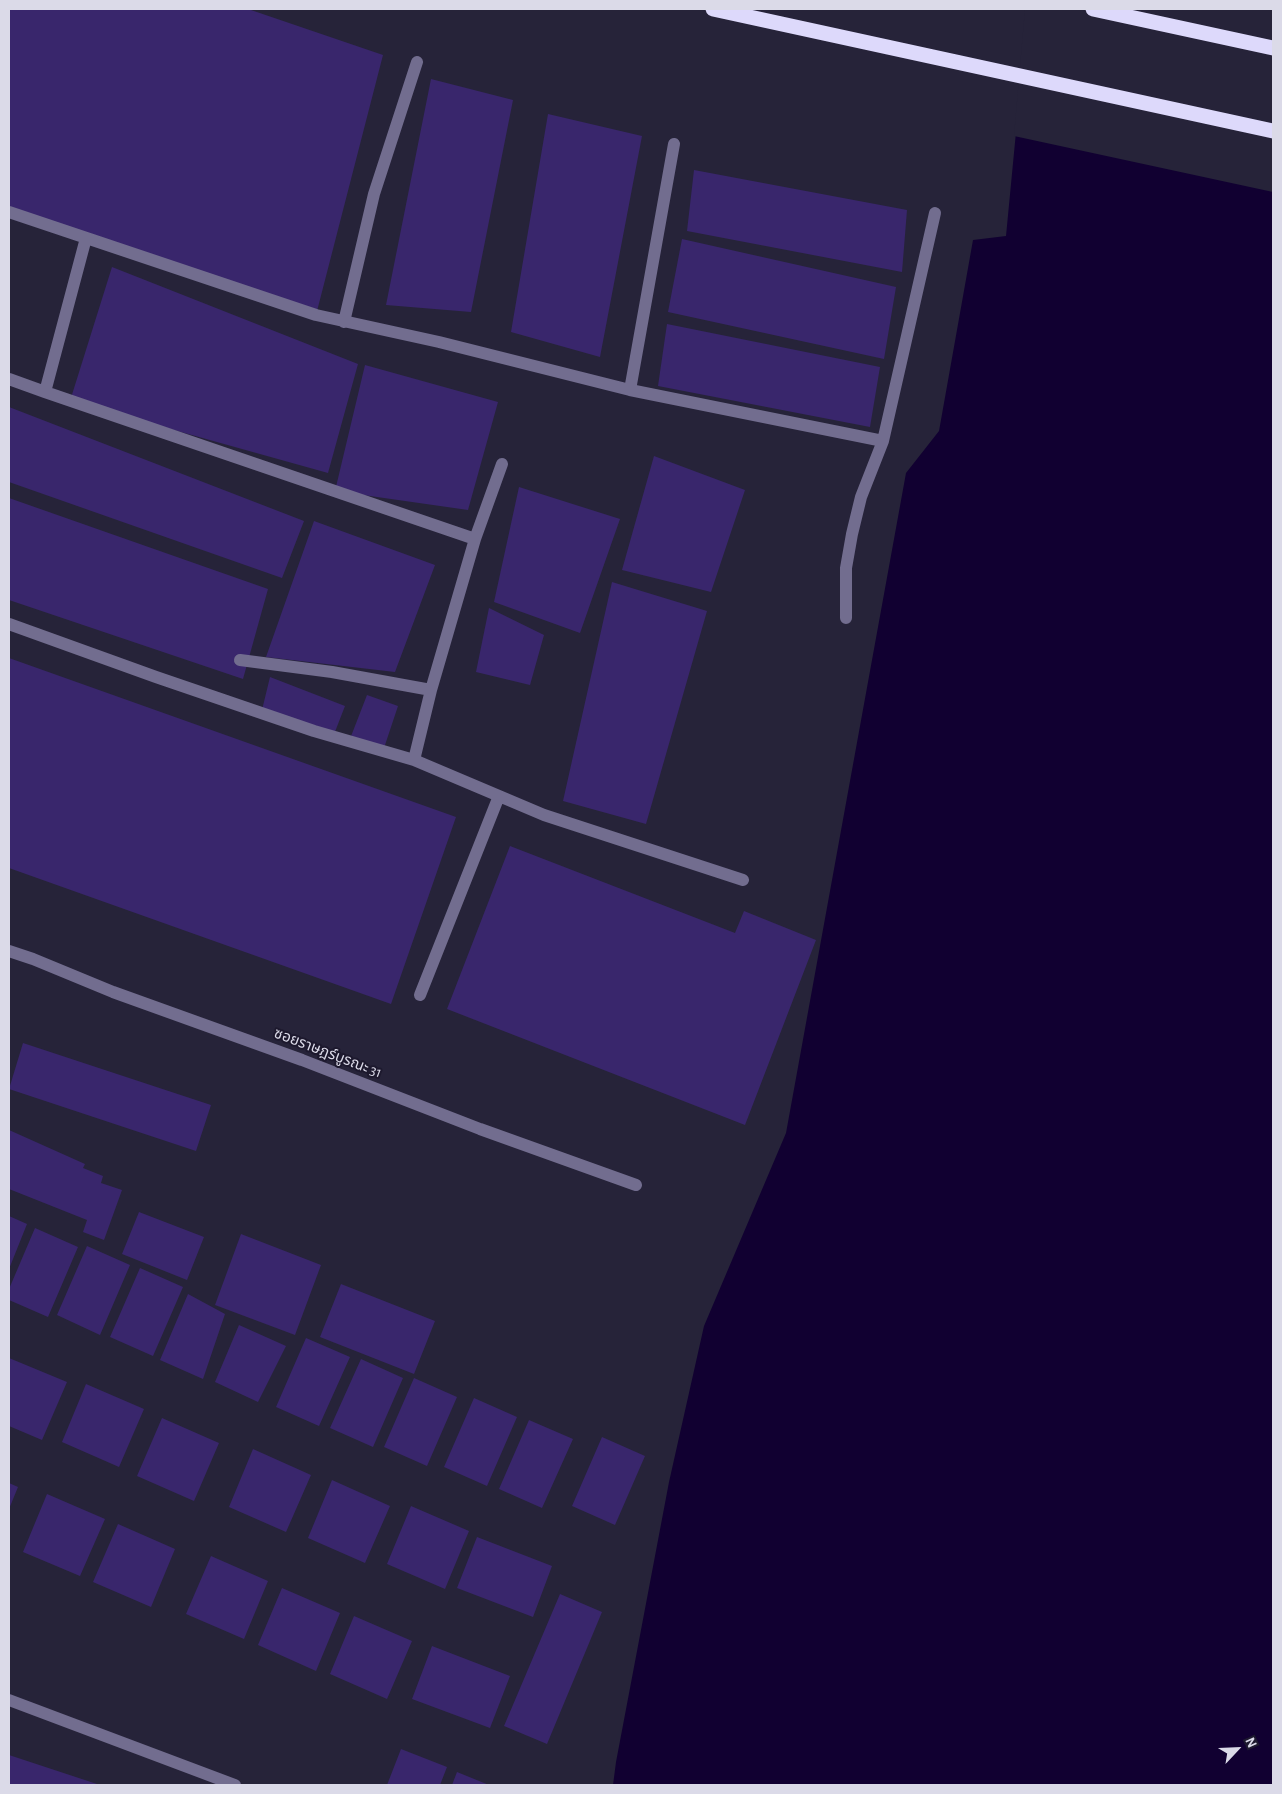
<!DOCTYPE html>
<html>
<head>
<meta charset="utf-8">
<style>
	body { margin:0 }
	#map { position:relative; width:1282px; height:1794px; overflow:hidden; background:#262339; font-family:"Alegreya Sans",sans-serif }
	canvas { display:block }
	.frame { position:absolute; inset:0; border:10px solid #dbdae8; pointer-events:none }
	.north { position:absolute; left:1212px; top:1724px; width:50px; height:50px; -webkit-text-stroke:4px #1d192e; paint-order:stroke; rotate:65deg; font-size:14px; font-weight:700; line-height:20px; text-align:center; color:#dbdae8 }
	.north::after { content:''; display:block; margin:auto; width:18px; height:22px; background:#dbdae8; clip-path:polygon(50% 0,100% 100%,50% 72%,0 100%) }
</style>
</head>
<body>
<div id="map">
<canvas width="1282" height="1794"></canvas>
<div class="frame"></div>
<div class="north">N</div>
</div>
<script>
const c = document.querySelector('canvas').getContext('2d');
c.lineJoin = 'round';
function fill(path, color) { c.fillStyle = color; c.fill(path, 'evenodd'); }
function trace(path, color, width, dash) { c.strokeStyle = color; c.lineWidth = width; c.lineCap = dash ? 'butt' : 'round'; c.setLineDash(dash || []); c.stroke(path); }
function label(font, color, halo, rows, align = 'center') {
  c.font = font + ' "Alegreya Sans","Noto Sans Thai",sans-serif'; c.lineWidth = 4; c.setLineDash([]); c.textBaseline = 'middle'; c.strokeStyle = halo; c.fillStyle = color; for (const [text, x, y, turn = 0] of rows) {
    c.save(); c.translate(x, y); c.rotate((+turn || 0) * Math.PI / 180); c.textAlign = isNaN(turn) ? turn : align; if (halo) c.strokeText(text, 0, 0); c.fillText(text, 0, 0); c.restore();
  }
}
fill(new Path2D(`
	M1273,9V1785H613L616,1762L669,1482L704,1326L786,1133L906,473L939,431L973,240L1006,236L1016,132Z`), '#110031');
fill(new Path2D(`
	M1025,9H1273V192L1014,136Z`), '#262339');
fill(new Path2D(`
	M9,9H248L383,55L316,315L9,212Z
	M431,79L513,100L471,312L386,305Z
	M548,114L642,136L600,357L511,332Z
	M694,170L907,210L902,272L687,231Z
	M682,239L896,287L884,359L668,312Z
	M112,267L358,364L328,473L70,401Z
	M667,324L880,367L870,427L658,386Z
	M365,365L498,402L468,510L335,491Z
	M9,407L304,521L282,578L9,482Z
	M654,456L745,490L711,592L622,570Z
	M519,487L620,519L580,633L494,602Z
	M9,498L268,589L243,679L9,600Z
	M314,521L435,565L395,672L266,657Z
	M612,582L707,611L646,824L563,801Z
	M489,608L544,635L530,685L476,672Z
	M9,658L456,817L391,1004L9,868Z
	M270,677L345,706L333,737L262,710Z
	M367,695L398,706L383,751L348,744Z
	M510,846L735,933L744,911L816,940L745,1125L447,1009Z
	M23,1043L211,1105L196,1151L9,1089Z
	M9,1130L85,1164L83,1168L103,1176L101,1183L122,1190L104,1240L83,1232L87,1220L9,1189Z
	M139,1212L204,1237L187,1280L122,1254Z
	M9,1216L27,1224L9,1269Z
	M35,1228L78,1247L48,1317L9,1300V1289Z
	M241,1234L321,1265L295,1335L215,1305Z
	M87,1246L130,1265L100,1335L57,1315Z
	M140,1268L183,1287L153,1356L110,1337Z
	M341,1284L435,1321L414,1374L320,1337Z
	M188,1294L225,1314L203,1379L160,1360Z
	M239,1325L286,1346L258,1402L215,1382Z
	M306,1338L350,1357L319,1426L276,1407Z
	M9,1358L67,1382L42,1440L9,1426Z
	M361,1359L403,1378L373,1447L330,1428Z
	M414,1378L457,1397L427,1466L384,1447Z
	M86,1384L144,1409L119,1467L62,1442Z
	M474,1398L517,1417L487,1486L444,1467Z
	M162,1418L219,1443L194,1501L137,1476Z
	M529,1420L573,1439L542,1508L499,1489Z
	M602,1437L645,1456L615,1525L572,1506Z
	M253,1449L311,1475L286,1532L229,1507Z
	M332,1480L390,1506L365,1563L308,1538Z
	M9,1483L18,1487L9,1509Z
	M47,1494L105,1519L80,1576L23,1552Z
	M411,1506L469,1531L445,1589L387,1564Z
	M118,1524L175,1549L151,1607L93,1582Z
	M477,1537L552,1566L533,1617L457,1588Z
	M211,1556L268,1581L244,1639L186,1614Z
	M282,1588L340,1613L316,1671L258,1645Z
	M560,1594L602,1612L547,1744L504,1726Z
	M354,1616L412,1641L387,1699L330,1674Z
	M432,1646L510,1676L490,1728L412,1699Z
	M401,1749L447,1767L440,1785H387Z
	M9,1755L100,1785H9Z
	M457,1772L489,1785H452Z`), '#39266c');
trace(new Path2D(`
	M9,212L316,315L439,342L630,390L883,441
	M344,322L374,194L417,62
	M9,379L45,392L475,539L431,690L414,760L314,731L156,677L9,624
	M630,390L674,144
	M45,392L86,238
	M475,539L502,464
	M846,618V568L852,534L861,497L883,441L935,213
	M240,660L332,672L431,690
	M414,760L544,815L743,880
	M9,951L33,959L113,992L302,1060L480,1129L636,1185
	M420,995L499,796
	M9,1700L235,1785`), '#726d8f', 12);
trace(new Path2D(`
	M713,9L1273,131
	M1093,9L1273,48`), '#ddd9fb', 15);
label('15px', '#dbdae8', '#1d192e', [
	["ซอยราษฎร์บูรณะ 31",328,1053,21]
]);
</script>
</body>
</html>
